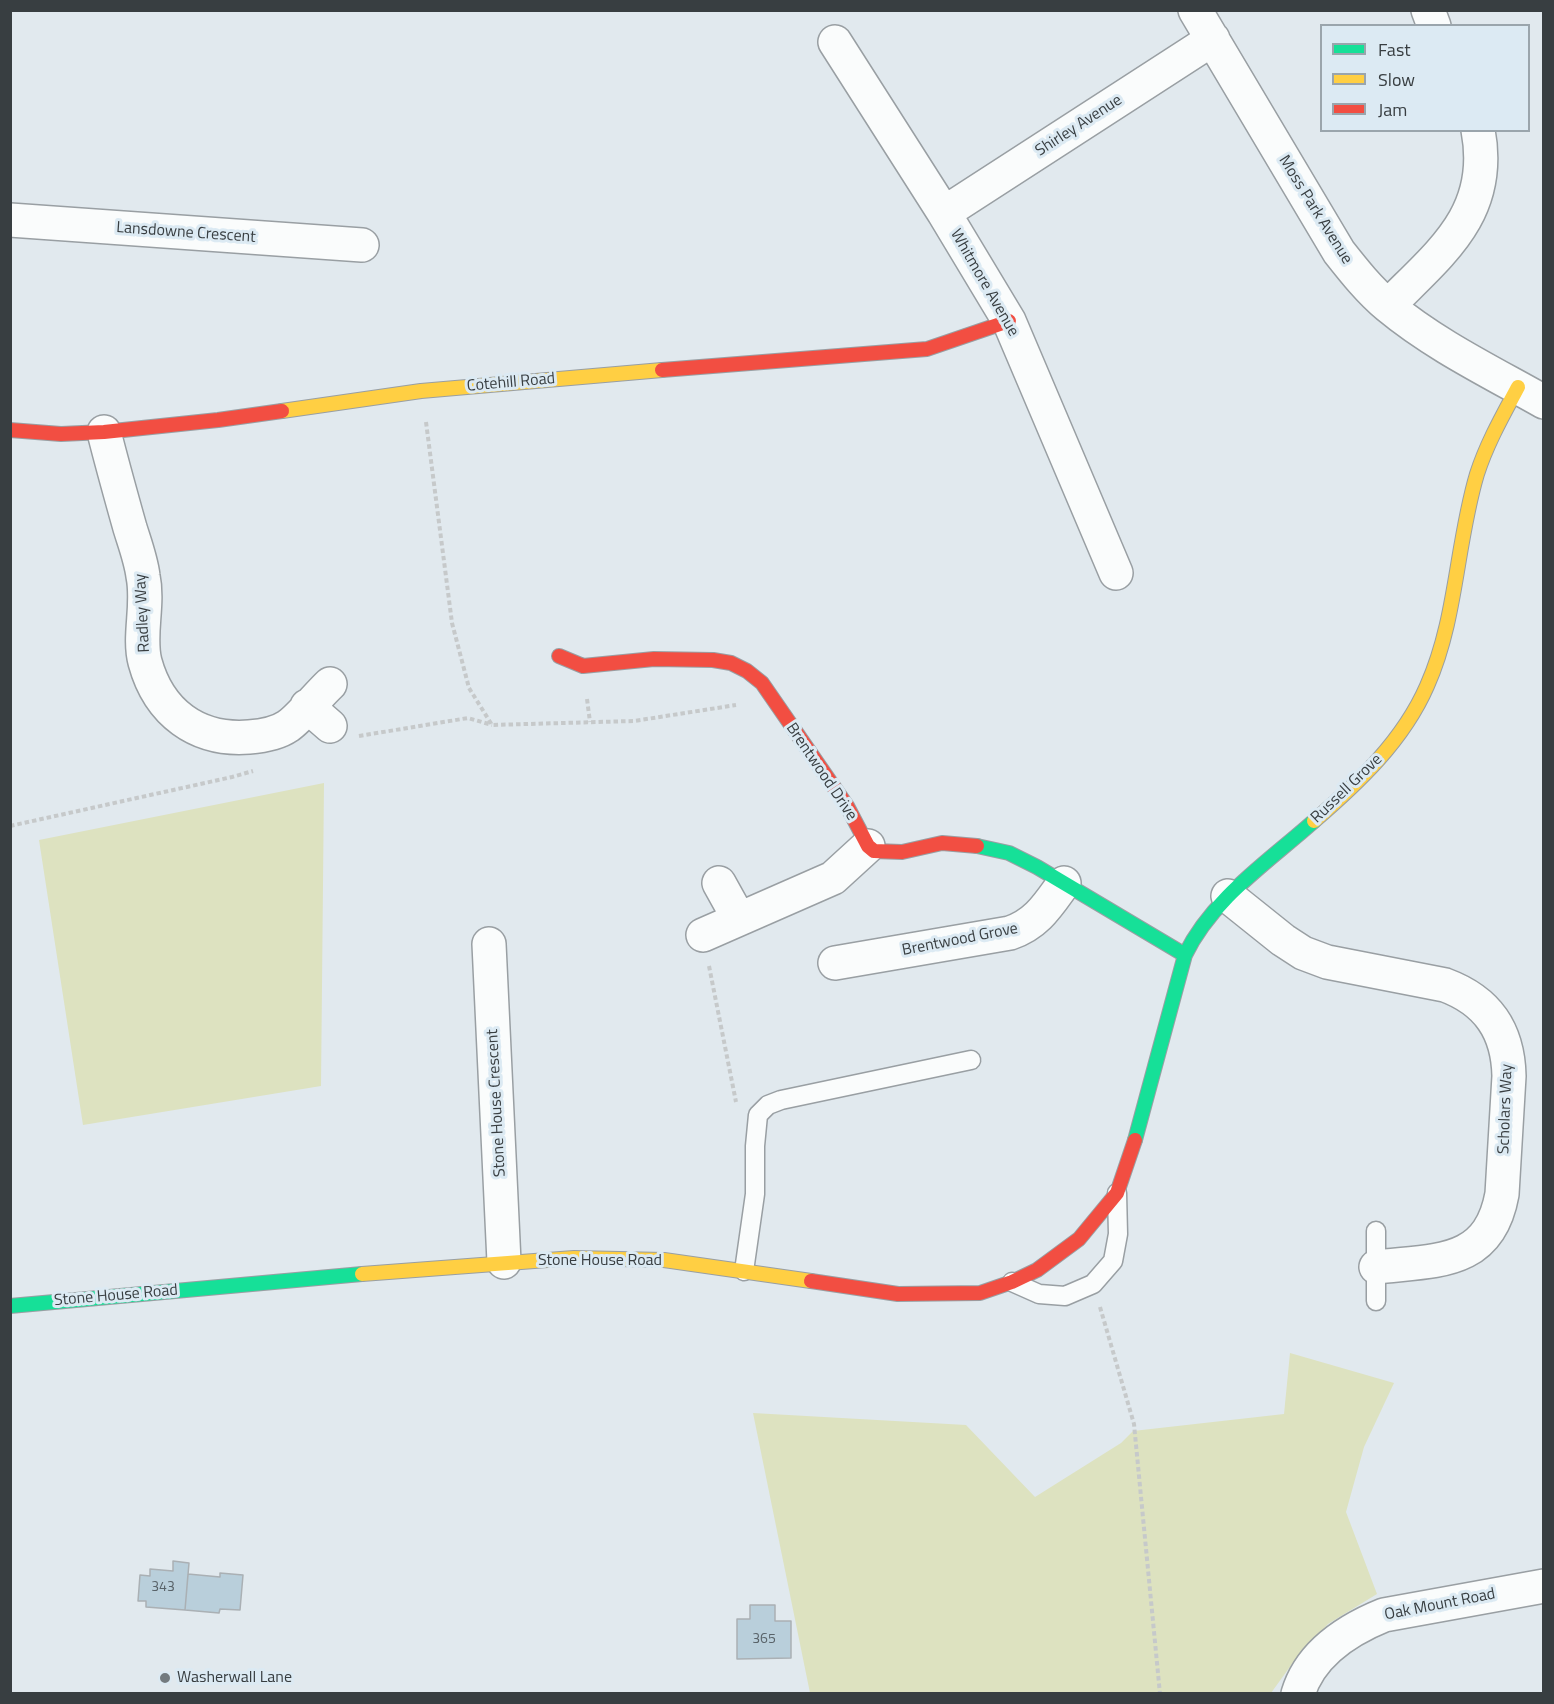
<!DOCTYPE html>
<html>
<head>
<meta charset="utf-8">
<style>
	body { margin:0 }
	#map { position:relative; width:1554px; height:1704px; overflow:hidden; background:#e1e9ee; font-family:"Titillium Web",sans-serif }
	canvas { display:block }
	.frame { position:absolute; inset:0; border:12px solid #383e41; pointer-events:none }
	.legend { position:absolute; left:1320px; top:24px; width:210px; height:108px; box-sizing:border-box; background:#dceaf3; border:2px solid #9aa5ac; margin:0; padding:8px 10px; list-style:none; font-size:18px; color:#383e41 }
	.legend li { display:flex; align-items:center; gap:12px; height:30px }
	.legend b { width:30px; border:2px solid #9aa5ac }
</style>
</head>
<body>
<div id="map">
<canvas width="1554" height="1704"></canvas>
<div class="frame"></div>
<ul class="legend">
<li><b style="height:8px;background:#16e098"></b>Fast</li>
<li><b style="height:8px;background:#ffcf43"></b>Slow</li>
<li><b style="height:8px;background:#f24e42"></b>Jam</li>
</ul>
</div>
<script>
const c = document.querySelector('canvas').getContext('2d');
c.lineJoin = 'round';
function fill(path, color) { c.fillStyle = color; c.fill(path, 'evenodd'); }
function trace(path, color, width, dash) { c.strokeStyle = color; c.lineWidth = width; c.lineCap = dash ? 'butt' : 'round'; c.setLineDash(dash || []); c.stroke(path); }
function label(font, color, halo, rows, align = 'center') {
  c.font = font + ' "Titillium Web",sans-serif'; c.lineWidth = 6; c.setLineDash([]); c.textBaseline = 'middle'; c.strokeStyle = halo; c.fillStyle = color; for (const [text, x, y, turn = 0] of rows) {
    c.save(); c.translate(x, y); c.rotate((+turn || 0) * Math.PI / 180); c.textAlign = isNaN(turn) ? turn : align; if (halo) c.strokeText(text, 0, 0); c.fillText(text, 0, 0); c.restore();
  }
}
fill(new Path2D(`
	M324,783L321,1086L83,1125L39,840Z
	M1290,1353L1394,1383L1364,1447L1346,1512L1377,1594L1328,1624L1292,1664L1271,1693H810L753,1413L966,1425L1035,1497L1121,1443L1133,1431L1284,1414Z`), '#dde2c0');
const building = new Path2D(`
	M173,1561L189,1563L185,1610L146,1607V1601H138L140,1575L150,1576V1569L173,1571Z
	M220,1573L243,1575L240,1610L220,1609L219,1613L185,1610L188,1574L220,1577Z
	M750,1605H775V1621H791V1658L737,1659V1619H750Z`);
fill(building, '#b9cfdb');
trace(building, '#aab0b4', 1.5);
const lane = new Path2D(`
	M744,1271L755,1194V1146L758,1115L768,1105L781,1100L971,1060
	M1012,1282L1039,1294L1065,1296L1093,1284L1113,1261L1118,1234L1117,1193
	M1376,1301V1231`);
const street = new Path2D(`
	M1195,10L1339,252C1354,271 1369,290 1388,306C1435,345 1491,372 1544,402
	M1428,10L1434,26
	M835,42L944,213L1009,321L1116,573
	M944,213L1213,39
	M10,220L362,245
	M1388,306C1440,253 1494,214 1478,130
	M104,432C112,464 121,496 130,528C135,544 141,560 143,576C149,605 138,636 145,662C159,713 197,741 249,737C262,736 278,733 288,726C299,719 319,694 330,684
	M307,706L330,726
	M719,883L739,919
	M1228,896L1283,940L1303,953L1327,962L1445,985C1488,1001 1508,1031 1509,1076L1502,1194C1489,1266 1436,1260 1376,1267
	M703,935L833,878L868,846
	M489,944L504,1262
	M835,963L1010,933C1037,924 1048,905 1064,883
	M1298,1694C1310,1654 1347,1630 1384,1615L1544,1586`);
const fast = new Path2D(`
	M977,846L1009,853L1037,867L1185,955
	M1135,1140L1185,955C1212,899 1268,862 1314,821
	M10,1306L362,1274`);
const slow = new Path2D(`
	M282,411L421,391L662,370
	M1314,821C1358,783 1403,741 1427,686C1457,619 1456,544 1477,474C1487,443 1503,415 1518,387
	M362,1274L574,1258L664,1260L811,1281`);
const jam = new Path2D(`
	M662,370L927,349L1009,321
	M10,430L61,434L104,432L218,420L282,411
	M559,656L583,666L654,659L713,660L731,663L747,671L762,683L847,806L868,846L874,851L902,852L942,843L977,846
	M811,1281L898,1294L980,1293L1012,1282L1037,1270L1079,1239L1117,1193L1135,1140`);
trace(lane, '#999fa3', 21);
trace(street, '#999fa3', 36);
trace(fast, '#999fa3', 16);
trace(slow, '#999fa3', 16);
trace(jam, '#999fa3', 16);
trace(new Path2D(`
	M426,422L452,623L469,688L492,725L634,721L736,705
	M587,699L590,722
	M359,736L468,718L492,725
	M10,826L232,777L253,771
	M709,966L736,1102
	M1100,1307L1134,1424L1160,1694`), '#c6c9ca', 4, [4.5, 3]);
trace(lane, '#fafcfc', 18);
trace(street, '#fafcfc', 33);
trace(fast, '#16e098', 14);
trace(slow, '#ffcf43', 14);
trace(jam, '#f24e42', 14);
for (const [x, y, r, color] of [
	[165,1678,6,"#737a7e"]
]) { const dot = new Path2D(); dot.arc(x, y, r, 0, 2 * Math.PI); c.fillStyle = color; c.fill(dot); trace(dot, '#dceaf3', 2); }
label('14px', '#586268', null, [
	["343",163,1588],
	["365",764,1640]
]);
label('16px', '#383e41', '#dceaf3', [
	["Shirley Avenue",1079,126,-33],
	["Moss Park Avenue",1315,210,58],
	["Lansdowne Crescent",186,233,4],
	["Whitmore Avenue",984,283,60],
	["Cotehill Road",511,383,-5],
	["Radley Way",143,613,-93],
	["Brentwood Drive",821,772,56],
	["Russell Grove",1347,789,-44],
	["Brentwood Grove",960,940,-11],
	["Stone House Crescent",497,1103,-93],
	["Scholars Way",1506,1109,-88],
	["Stone House Road",600,1261],
	["Stone House Road",116,1296,-5],
	["Oak Mount Road",1440,1605,-11]
]);
label('16px', '#383e41', '#dceaf3', [
	["Washerwall Lane",177,1678]
], 'left');
</script>
</body>
</html>
